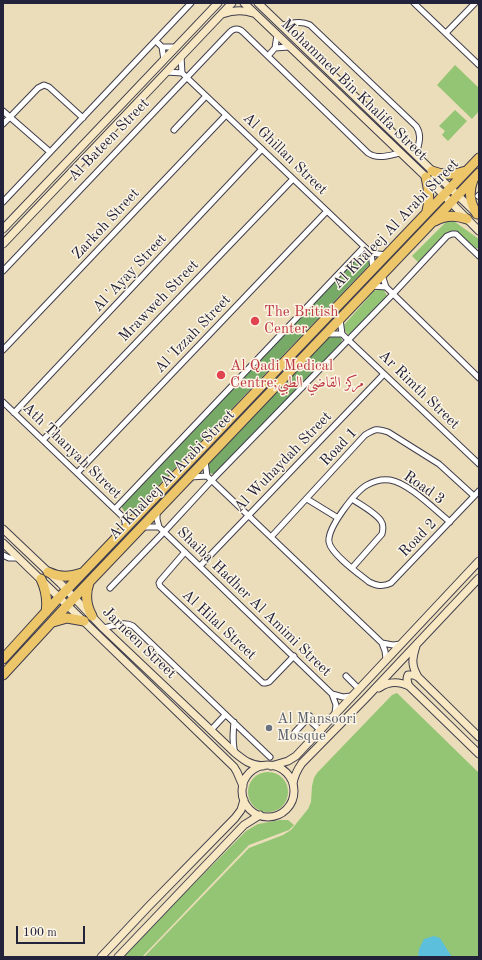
<!DOCTYPE html>
<html>
<head>
<meta charset="utf-8">
<style>
	body { margin:0 }
	#map { position:relative; width:482px; height:960px; overflow:hidden; background:#ebddb9; font-family:"Old Standard TT",serif }
	canvas { display:block }
	.frame { position:absolute; inset:0; border:4px solid #22223b; pointer-events:none }
	.scale { position:absolute; left:16px; top:926px; width:69px; height:18px; box-sizing:border-box; border:2px solid #22223b; border-top:0; padding-left:5px; font-size:12px; line-height:14px; white-space:nowrap; color:#22223b; -webkit-text-stroke:3px #fcf5e5; paint-order:stroke }
</style>
</head>
<body>
<div id="map">
<canvas width="482" height="960"></canvas>
<div class="frame"></div>
<div class="scale">100 m</div>
</div>
<script>
const c = document.querySelector('canvas').getContext('2d');
c.lineJoin = 'round';
function fill(path, color) { c.fillStyle = color; c.fill(path, 'evenodd'); }
function trace(path, color, width, dash) { c.strokeStyle = color; c.lineWidth = width; c.lineCap = dash ? 'butt' : 'round'; c.setLineDash(dash || []); c.stroke(path); }
function label(font, color, halo, rows, align = 'center') {
  c.font = font + ' "Old Standard TT",Amiri,serif'; c.lineWidth = 3; c.setLineDash([]); c.textBaseline = 'middle'; c.strokeStyle = halo; c.fillStyle = color; for (const [text, x, y, turn = 0] of rows) {
    c.save(); c.translate(x, y); c.rotate((+turn || 0) * Math.PI / 180); c.textAlign = isNaN(turn) ? turn : align; if (halo) c.strokeText(text, 0, 0); c.fillText(text, 0, 0); c.restore();
  }
}
fill(new Path2D(`
	M455,65L479,88V111L472,119L437,85Z
	M455,110L467,121L448,141L442,135L445,131L439,126Z
	M446,222H455L479,239V248L474,249L456,232H448L419,263L412,256Z
	M380,289L384,290L387,296L383,302L349,335L345,331L344,325L374,291Z
	M397,693L479,773V957H144L249,848L283,835L291,830L308,809L311,802L312,786L314,778L317,773L392,695Z
	M248 792a20 20 0 1 1 40 0a20 20 0 1 1-40 0Z
	M280,820H288L294,825L289,830L249,845L142,957H124L183,895L246,831L258,824Z`), '#94c575');
fill(new Path2D(`
	M357,255L366,256L370,264L134,511L130,513L125,512L122,508V503Z
	M337,334L341,338L342,340L341,345L217,473C213,475 211,474 208,471V462L329,337Z`), '#7a6');
fill(new Path2D(`
	M434,936L440,938L452,957H418L419,949L424,939Z`), '#5cbfdb');
const street = new Path2D(`
	M414,3L479,65
	M281,25C291,24 300,20 310,25L416,126C423,136 418,145 416,156
	M446,33L475,3
	M156,41L162,47H176
	M162,47L164,60
	M275,48L289,47
	M181,56L182,73
	M268,56L275,48L277,35
	M166,72L182,73L371,253L373,269
	M3,111L50,152
	M12,115L38,88L44,85L49,87L83,118
	M3,124L10,117
	M174,130L206,96
	M478,196L479,195
	M3,202L191,3
	M371,253L386,255
	M3,271L230,32C234,28 239,28 243,32L368,153C378,160 390,155 400,153
	M382,275L386,287L479,378
	M371,286L386,287
	M340,319L342,334L479,464
	M327,334H342
	M3,350L226,115
	M3,402L124,518L126,527
	M14,413L262,149
	M43,440L293,179
	M205,461L207,476L382,643L385,651L386,659
	M77,473L327,211
	M190,477L207,476
	M307,499L338,518
	M352,499C361,505 376,513 381,521C384,525 383,530 382,534L352,568
	M115,509L364,247
	M157,511V519L159,527L332,694L336,705L335,713
	M450,522C435,510 409,483 390,480C383,479 374,481 367,485C355,492 327,528 329,542C331,554 359,574 369,582C377,586 383,587 391,583L479,491
	M142,527H159
	M271,537L365,435C375,429 377,428 388,432L439,464L474,496
	M185,552L160,581L159,583L160,586L263,683H266L269,682L294,656
	M3,555L9,558H19
	M200,566L384,374
	M110,588L164,532L212,480L393,294L447,236L452,234H456L479,256
	M103,628C113,626 124,621 133,626L270,757
	M382,643L393,645L401,644
	M346,676L358,688
	M332,694L343,697L351,696
	M308,719L320,730
	M234,722C233,733 232,743 235,753
	M212,729L225,715
	M295,732L310,716`);
const secondary = new Path2D(`
	M244,3L426,177L479,231
	M258,3L475,212
	M222,14C233,10 242,9 253,13
	M3,229L218,3
	M3,244L232,3
	M3,529L61,584L103,628L235,753C245,761 250,765 263,766
	M3,543L234,767L237,772L243,786
	M416,646C412,659 411,665 418,677L479,737
	M409,686C407,682 406,679 408,675H414L418,677
	M379,688C389,681 398,681 409,686L479,754
	M242 791a26 26 0 1 1 52 0a26 26 0 1 1-52 0Z
	M271,766L288,761L296,756L479,561
	M293,784C294,776 297,770 302,763L365,699L479,578
	M101,957L148,907L235,818L241,810L244,800
	M118,957L244,825L260,815`);
const highway = new Path2D(`
	M432,171C444,176 454,175 466,171
	M426,177C429,189 430,199 427,211
	M473,180C468,193 470,203 477,214
	M435,221C445,215 456,215 467,219
	M48,572C60,578 70,577 82,573
	M41,579C46,590 48,600 46,612
	M89,583C85,594 86,605 92,616
	M53,622L67,618L84,621
	M3,659L54,603L479,158
	M3,675L74,598L479,173`);
trace(street, '#403e4e', 7);
trace(secondary, '#403e4e', 9);
trace(highway, '#403e4e', 11);
trace(street, '#fff', 5);
trace(secondary, '#f7e8c3', 7);
trace(highway, '#ecc669', 9);
for (const [x, y, r, color] of [
	[255,321,5,"#e0444e"],
	[221,375,5,"#e0444e"],
	[269,728,4,"#6b7280"]
]) { const dot = new Path2D(); dot.arc(x, y, r, 0, 2 * Math.PI); c.fillStyle = color; c.fill(dot); trace(dot, '#fcf5e5', 1.5); }
label('15px', '#22223b', '#fcf5e5', [
	["Mohammed Bin Khalifa Street",354,90,44],
	["Al Bateen Street",109,140,-46],
	["Al Ghillan Street",285,154,44],
	["Zarkoh Street",106,224,-47],
	["Al Khaleej Al Arabi Street",396,224,-46],
	["Al 'Ayay Street",130,273,-47],
	["Mrawweh Street",159,301,-46],
	["Al 'Izzah Street",193,334,-46],
	["Ar Rimth Street",419,390,44],
	["Road 1",339,447,-47],
	["Ath Thanyah Street",72,451,44],
	["Al Wuhaydah Street",283,462,-46],
	["Al Khaleej Al Arabi Street",172,475,-46],
	["Road 3",424,488,35],
	["Road 2",418,538,-46],
	["Shaiba Hadher Al Amimi Street",254,602,44],
	["Al Hilal Street",219,625,43],
	["Jarneen Street",139,643,44]
]);
label('15px', '#be3a42', '#fcf5e5', [
	["The British",264,312],
	["Center",264,329],
	["Al Qadi Medical",230,366],
	["Centre;مركز القاضي الطبي",230,383]
], 'left');
label('15px', '#5b616d', '#fcf5e5', [
	["Al Mansoori",277,719],
	["Mosque",277,736]
], 'left');
</script>
</body>
</html>
